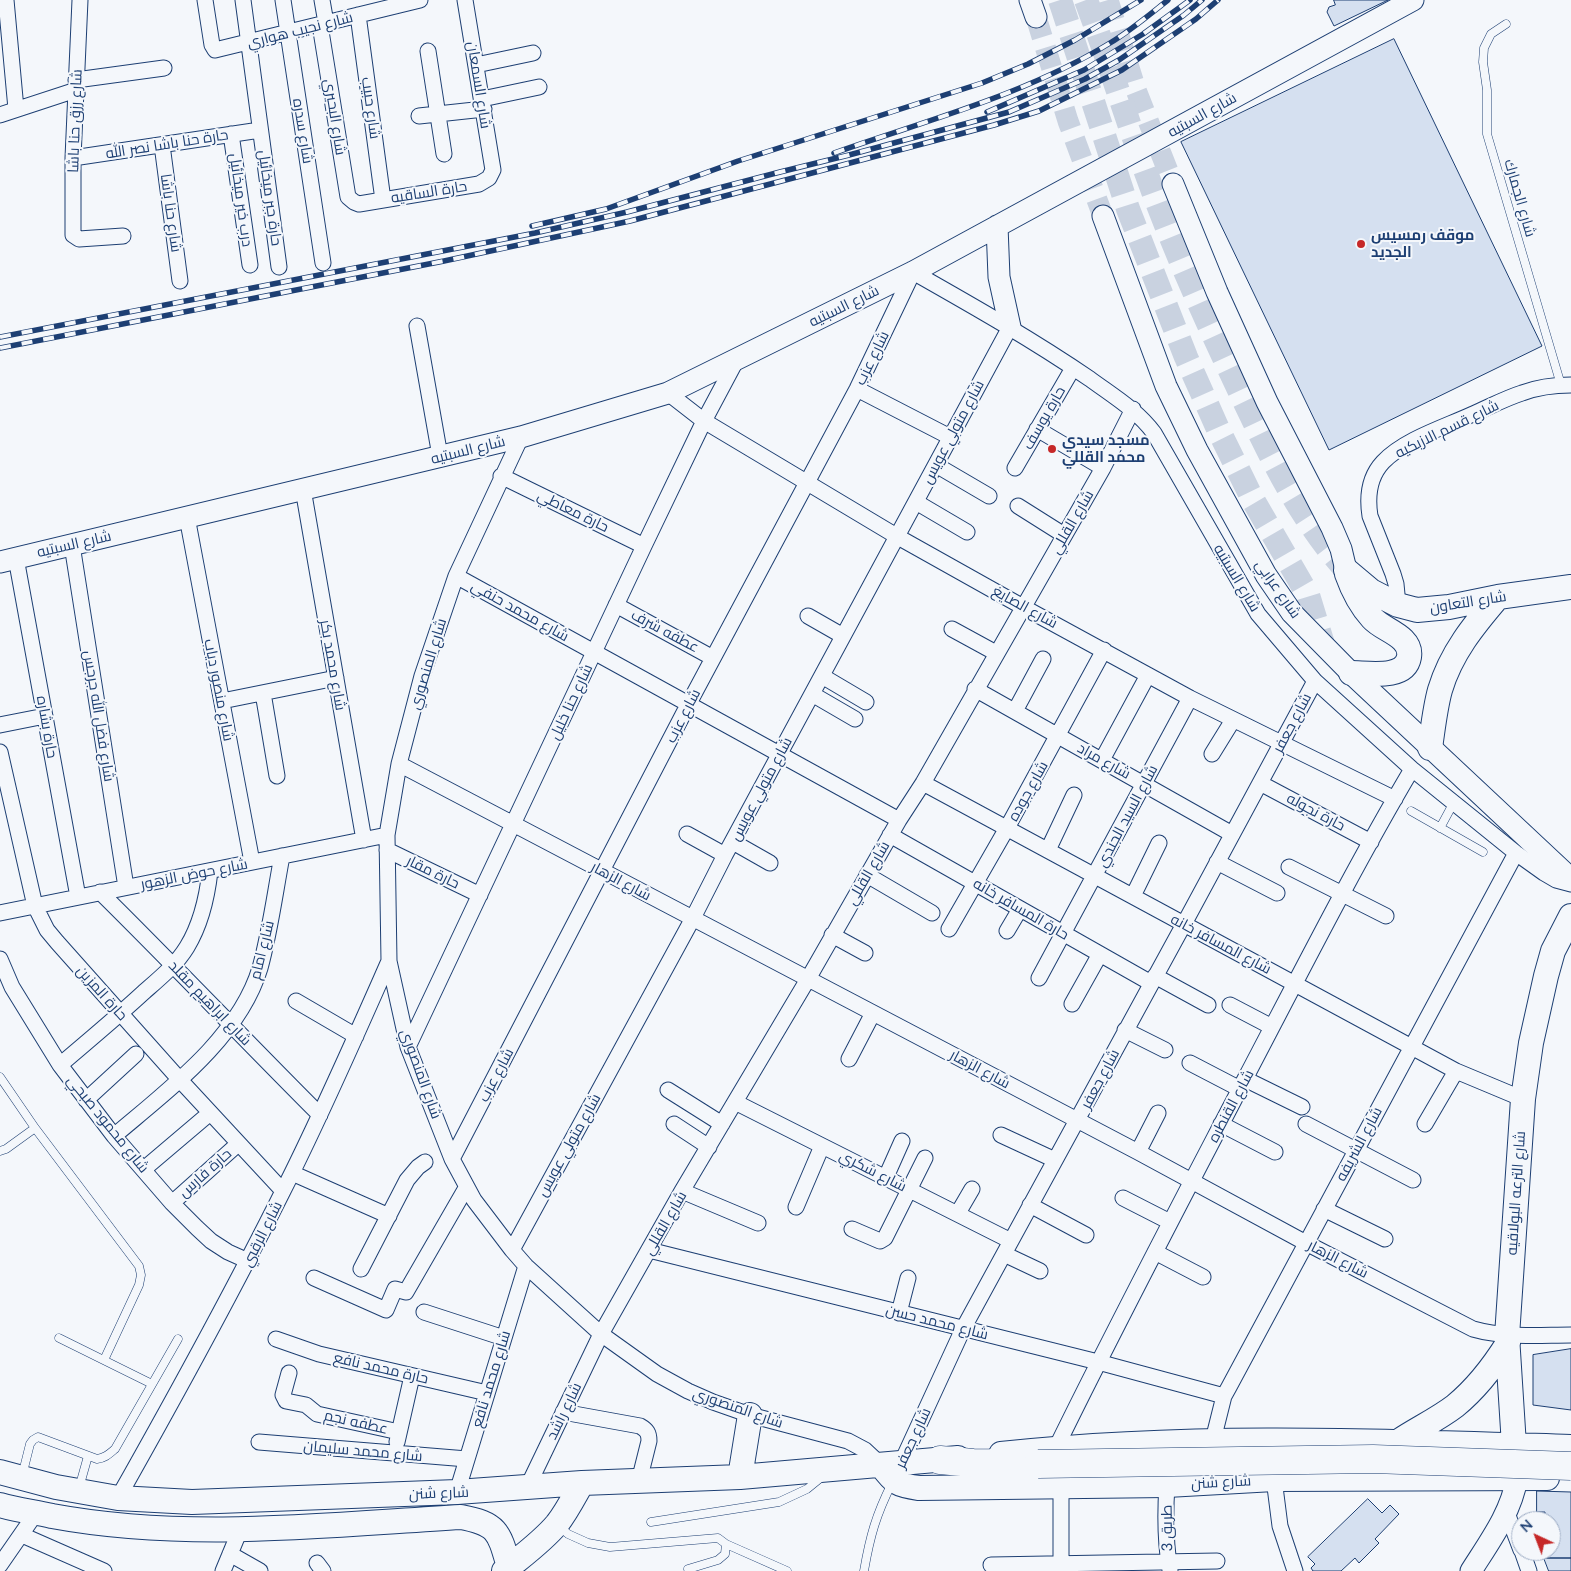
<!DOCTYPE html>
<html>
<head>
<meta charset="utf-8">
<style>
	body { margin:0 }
	#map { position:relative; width:1571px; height:1571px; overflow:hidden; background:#f4f7fb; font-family:Lato,sans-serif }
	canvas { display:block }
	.north { position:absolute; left:1511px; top:1511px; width:50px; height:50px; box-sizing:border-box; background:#f4f7fb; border:1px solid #9eadc5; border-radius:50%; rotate:317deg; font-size:14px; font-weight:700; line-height:20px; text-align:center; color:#1d3f73 }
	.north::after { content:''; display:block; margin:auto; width:18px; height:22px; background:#c62828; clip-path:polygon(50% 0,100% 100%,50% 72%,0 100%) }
</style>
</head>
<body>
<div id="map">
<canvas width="1571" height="1571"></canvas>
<div class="north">N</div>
</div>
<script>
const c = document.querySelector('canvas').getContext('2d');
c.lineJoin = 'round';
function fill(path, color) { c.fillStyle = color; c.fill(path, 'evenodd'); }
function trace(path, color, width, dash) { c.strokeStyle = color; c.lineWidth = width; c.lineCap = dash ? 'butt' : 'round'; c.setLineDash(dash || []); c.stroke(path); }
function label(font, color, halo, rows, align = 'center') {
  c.font = font + ' Lato,Cairo,sans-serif'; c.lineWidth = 4; c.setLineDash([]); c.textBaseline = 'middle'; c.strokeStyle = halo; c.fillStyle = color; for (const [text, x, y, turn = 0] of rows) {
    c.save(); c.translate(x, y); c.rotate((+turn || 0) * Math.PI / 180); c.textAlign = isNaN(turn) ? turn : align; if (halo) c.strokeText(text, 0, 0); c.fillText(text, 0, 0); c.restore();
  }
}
const building = new Path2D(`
	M1334,0H1388L1334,26L1327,12L1329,7L1335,5Z
	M1394,39L1542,346L1329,450L1181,142Z
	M1571,1349V1410L1533,1405V1355Z
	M1537,1491L1571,1492V1558H1544V1551H1551V1521H1545V1512H1537Z
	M1368,1499L1382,1513L1390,1505L1399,1514L1375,1539L1379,1543L1359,1563L1355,1558L1341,1571H1313L1311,1568L1315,1564L1308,1557Z
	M1544,1558H1571V1571H1549Z`);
fill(building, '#d5e0f0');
trace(building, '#1d3f73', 1);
trace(new Path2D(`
	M1108,0L1136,90L1173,184
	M1036,17L1068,121L1103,216`), '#c9d2e0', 21, [21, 11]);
trace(new Path2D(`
	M1060,0L1128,209L1186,357L1218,429L1253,500L1308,595L1323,644
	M1086,0C1110,64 1130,130 1154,194C1179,261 1209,326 1240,392C1270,455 1299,518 1346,570`), '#c9d2e0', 24, [24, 12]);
const lane = new Path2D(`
	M1506,24L1491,34L1484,48L1483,62L1487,90V134L1561,385
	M1411,811L1483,852
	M1440,828L1454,802
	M0,1077L35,1128L139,1266L141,1275L139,1285L104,1360
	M0,1151L6,1149L35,1128
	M59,1338L152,1384
	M22,1476L30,1444L33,1440L38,1437L97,1459C105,1458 109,1454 115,1449L178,1339
	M79,1488L88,1456
	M651,1522L779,1502L807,1489L823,1476
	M559,1526L568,1534L588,1543L610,1547L718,1538L726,1544L725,1554L718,1560L688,1569
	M726,1544L787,1571
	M864,1571C870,1536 876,1515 892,1483`);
const street = new Path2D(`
	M6,0L16,109
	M80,0L73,158V235L79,239L123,236
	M205,0L212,45L215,50L420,0
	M243,0L279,267
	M283,0L323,263
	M322,0L326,23
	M358,15L383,200
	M320,25L348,197L354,202L359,204L479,184L489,178L493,170L465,0
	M428,51L444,154
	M476,65L533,53
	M76,80L164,68
	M482,99L539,87
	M0,115L76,90
	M419,116L484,109
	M231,134L250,265
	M162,145L180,281
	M73,158L260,130
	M417,326L440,456
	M857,389L950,437
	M668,393L704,421L898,537L1023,607L1190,698L1395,799
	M1037,429L1103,468
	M521,437L456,576L422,676L399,764L387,835L389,961L408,1047L452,1159L474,1200L512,1250L526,1266L601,1334L657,1374L688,1391L713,1402L750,1415L848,1441L865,1450L881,1465
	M936,465L989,496
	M1015,468L1073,368
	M501,476L644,546
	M303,489L364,840
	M916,502L967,532
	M1018,506L1064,535
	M187,517L252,862
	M72,545L126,887
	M16,558L78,897
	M456,576L899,820
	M616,605L713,658
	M1398,605L1396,584L1393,574L1370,516C1367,497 1369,477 1383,462C1405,439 1445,427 1473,414C1489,407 1506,398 1522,393C1538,387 1555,385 1571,385
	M808,616L843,636
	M952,629L996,653
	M822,676L866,702
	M975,689L1232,834
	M263,693L277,776
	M812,694L855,719
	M222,701L336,678
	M1015,711L1043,659
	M0,725L45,716
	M0,752L35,906L47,930L57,942L180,1080L283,1191
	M1212,754L1233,720
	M1102,760L1148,675
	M399,764L1138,1152L1306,1243L1473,1329C1505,1338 1538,1335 1571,1335
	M923,783L1456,1071L1523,1099
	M1260,783L1371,842
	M687,834L725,855
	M890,835L1151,983
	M733,842L770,863
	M387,850L480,895
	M1048,850L1074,795
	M1217,862L1277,893
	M1289,867L1386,916
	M867,875L932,913
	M100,892C174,965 246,1041 320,1115
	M1133,896L1159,843
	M0,913L387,835
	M949,929L1007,828L1104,650
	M1007,931L1020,909
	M832,935L865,953
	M0,959L12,987L60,1065L114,1136L172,1203L197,1228L211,1241L228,1252L248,1261
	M1155,976L1208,1005
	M1039,978L1190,698
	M296,1001L356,1036
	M1072,1004L1100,954
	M1230,1005L1272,1027
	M1125,1030L1165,1050
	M408,1047L644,546L704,421L737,359
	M849,1059L873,1013
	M1190,1063L1240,1089
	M60,1065C88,1041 117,1017 144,992C160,978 176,965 187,947C201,924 207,898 210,871
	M1245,1079L1302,1107
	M668,1090L722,1124
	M86,1100L136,1054
	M735,1102L1011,1241
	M674,1124L709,1147
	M1221,1124L1275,1152
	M1306,1124L1413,1180
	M1425,1124L1456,1071
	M1001,1135L1055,1160
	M114,1136C168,1090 239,1038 260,968C270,932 275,893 282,856
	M1138,1152L1158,1113
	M452,1159L688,705L857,389L913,272C973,306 1033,340 1090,379C1113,396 1137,410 1154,433L1258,614L1315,681L1412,769L1516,853L1544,873L1556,880L1571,884
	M144,1169L210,1113
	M292,1173L389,1216
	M886,1177L902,1141
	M682,1191L758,1223
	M1123,1198L1170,1222
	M172,1203L238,1144
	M1030,1205L1086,1235
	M796,1207L822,1146
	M1324,1209L1385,1239
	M958,1213L972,1189
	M852,1229L880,1241L885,1238L925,1158
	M512,1250L693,918L725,855L1010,327
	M649,1250L1098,1362L1224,1396
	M1155,1252L1203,1277
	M1004,1254L1040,1271
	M361,1269L407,1180L418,1167L425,1162
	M314,1278L386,1310L395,1289L406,1292L466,1188
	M424,1312L504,1338
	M899,1313L908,1278
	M276,1339L319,1354L487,1393
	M289,1373L283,1395L286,1401L306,1405L317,1414L399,1432
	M563,1412L640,1426C647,1430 649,1433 649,1441L639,1481
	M1213,1440L1224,1396L1229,1387L1516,853
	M259,1442L467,1459
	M397,1442L412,1376
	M1056,1448C1117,1323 1182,1200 1246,1077C1300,974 1353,869 1412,769
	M899,1468L963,1329L1184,924L1315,681
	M1274,1479L1280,1526L1295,1571
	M1167,1485C1165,1514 1165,1541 1170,1570
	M1061,1487V1571
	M527,1488L601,1334L682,1191L808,979L899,820L923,783L1103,468L1133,409
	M457,1492L526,1266
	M118,1498C175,1397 231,1295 283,1191C321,1116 355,1038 389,961
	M1507,1513L1521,1550
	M22,1535L104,1571
	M1522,1551L1529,1571
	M230,1554L260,1571
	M317,1563L323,1571
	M0,1565L36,1513
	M991,1565L1217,1561
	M223,1571L240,1530`);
const secondary = new Path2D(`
	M1030,0L1036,17
	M1173,184L1217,292L1267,402L1332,528L1341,549L1346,570
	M1103,216L1166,386L1197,450L1266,575L1292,613L1351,673L1571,879
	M997,226L999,277L1010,327
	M0,562L521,437L668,393L913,272L1413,0
	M1471,1571C1490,1541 1511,1513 1517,1478`);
const primary = new Path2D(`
	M1346,570L1371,591L1398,605L1417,610L1449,607L1498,597L1571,587
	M1347,574C1353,591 1360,605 1372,618C1380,627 1394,631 1403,640C1408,645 1410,651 1409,657C1405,680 1368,673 1351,673
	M1430,748C1433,728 1435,708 1440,690C1451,653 1474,625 1498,597
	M1399,1441C1417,1429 1438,1419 1455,1406C1477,1388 1493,1367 1508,1343
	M1001,1454C1190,1433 1381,1441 1571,1447
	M1515,1461L1507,1336L1523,1099L1531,1043L1546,976L1553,951L1571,916
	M881,1465C894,1483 897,1485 919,1488L1167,1485L1274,1479L1547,1478
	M0,1472L56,1487L118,1498L192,1502L457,1492L582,1483L740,1477L958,1458
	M740,1477L750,1415
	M0,1505C17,1510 35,1512 52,1516C187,1541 325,1525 461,1517C498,1524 499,1532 509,1567
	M504,1571C522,1556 542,1542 557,1524C567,1511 574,1497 582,1483`);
const highway = new Path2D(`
	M940,1460L973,1463L1038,1464`);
trace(lane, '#1d3f73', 9);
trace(street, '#1d3f73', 17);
trace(secondary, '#1d3f73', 23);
trace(primary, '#1d3f73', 26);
trace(highway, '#1d3f73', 29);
trace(lane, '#f4f7fb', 8);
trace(street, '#f4f7fb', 15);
trace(secondary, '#f4f7fb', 21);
trace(primary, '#f4f7fb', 24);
trace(highway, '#f4f7fb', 28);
const rail = new Path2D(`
	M987,112L1084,70L1143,34L1190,0
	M834,153C927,120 1025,95 1110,43C1130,31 1149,15 1168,0
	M532,226L606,209L738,161L982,83L1028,64L1075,40L1141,0
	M0,337L535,233L627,212L780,172L849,155L1009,112L1085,79L1119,60L1184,15L1202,0
	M0,348L444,261L630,221L994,125L1039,111L1122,70L1196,19L1218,0`);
trace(rail, '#1d3f73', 5.5);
trace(rail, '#f4f7fb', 4, [11]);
const highwayBridge = new Path2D(`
	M1038,1464L1373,1459L1571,1466`);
trace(highwayBridge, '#1d3f73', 29, []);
trace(highwayBridge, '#f4f7fb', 28);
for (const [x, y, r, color] of [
	[1361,244,5,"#c62828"],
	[1052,449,5,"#c62828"]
]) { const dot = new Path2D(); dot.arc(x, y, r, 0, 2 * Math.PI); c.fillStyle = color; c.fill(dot); trace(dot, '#f4f7fb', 2); }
label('15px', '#1d3f73', '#f4f7fb', [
	["شارع نجيب هواري",300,30,-14],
	["شارع السمعان",479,85,81],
	["شارع حبيب",371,108,82],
	["شارع السبتيه",1202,115,-29],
	["شارع البحيري",335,117,81],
	["شارع رزق حنا باشا",75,121,-88],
	["شارع سدره",303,131,81],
	["حارة حنا باشا نصر الله",167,144,-9],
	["حارة الساقيه",429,192,-9],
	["حارة جبر ميخائيل",270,198,82],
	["شارع الجمارك",1520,198,74],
	["درب خير ميخائيل",241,200,82],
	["شارع حنا باشا",171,213,82],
	["شارع السبتيه",844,306,-26],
	["شارع عزب",872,358,-64],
	["حارة يوسف",1044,418,-60],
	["شارع قسم الازبكيه",1447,429,-26],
	["شارع متولي عويس",953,432,-62],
	["شارع السبتيه",468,450,-14],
	["حارة معاطي",573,511,26],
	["شارع القللي",1072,522,-60],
	["شارع السبتيه",74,544,-13],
	["شارع السبتيه",1237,578,59],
	["شارع عرابي",1278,589,55],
	["شارع التعاون",1468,602,-9],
	["شارع الصايغ",1025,607,29],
	["شارع محمد حنفي",520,611,29],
	["عطفه شرف",665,631,28],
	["شارع المنصوري",428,664,-73],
	["شارع محمد بكر",333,665,80],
	["شارع منصور دياب",219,690,79],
	["شارع حنا خليل",571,702,-65],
	["شارع فضل الله جرجس",99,716,81],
	["شارع عزب",683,716,-63],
	["شارع جعفر",1292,723,-62],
	["حارة بشاره",47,727,80],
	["شارع مراد",1104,761,29],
	["شارع متولي عويس",761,789,-62],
	["شارع جوده",1028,791,-61],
	["حارة نجوله",1316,812,28],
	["شارع السيد الجندي",1127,816,-62],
	["حارة مقار",433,872,26],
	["شارع القللي",868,873,-60],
	["شارع حوض الزهور",194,874,-11],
	["شارع الزهار",621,881,28],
	["حارة المسافر خانه",1021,909,30],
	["شارع المسافر خانه",1221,944,28],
	["شارع امام",262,950,-76],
	["حارة المزين",102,993,48],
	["شارع ابراهيم مقلد",210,1003,46],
	["شارع الزهار",980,1069,28],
	["شارع المنصوري",421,1074,70],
	["شارع عزب",496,1075,-62],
	["شارع جعفر",1100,1079,-62],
	["شارع القنطره",1231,1106,-62],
	["شارع محمود صبحي",108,1124,51],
	["شارع الشريفه",1359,1144,-62],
	["شارع متولي عويس",569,1145,-61],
	["شارع شكري",873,1171,27],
	["حارة فارس",205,1173,-42],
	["شارع الترعه البولاقيه",1516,1193,-86],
	["شارع القللي",665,1223,-60],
	["شارع الرقبي",262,1234,-63],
	["شارع الزهار",1338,1259,27],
	["شارع محمد حسن",937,1322,14],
	["حارة محمد نافع",381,1368,13],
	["شارع محمد نافع",491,1379,-73],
	["شارع المنصوري",738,1408,19],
	["شارع راشد",564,1411,-64],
	["عطفه نجم",356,1422,13],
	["شارع جعفر",913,1438,-65],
	["شارع محمد سليمان",363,1451,5],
	["شارع شنن",1221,1482,-3],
	["شارع شنن",439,1493,-2],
	["طريق 3",1167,1528,-91]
]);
label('bold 15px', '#1d3f73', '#f4f7fb', [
	["موقف رمسيس",1371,235],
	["الجديد",1371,252],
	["مسجد سيدي",1062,440],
	["محمد القللي",1062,457]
], 'left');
</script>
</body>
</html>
